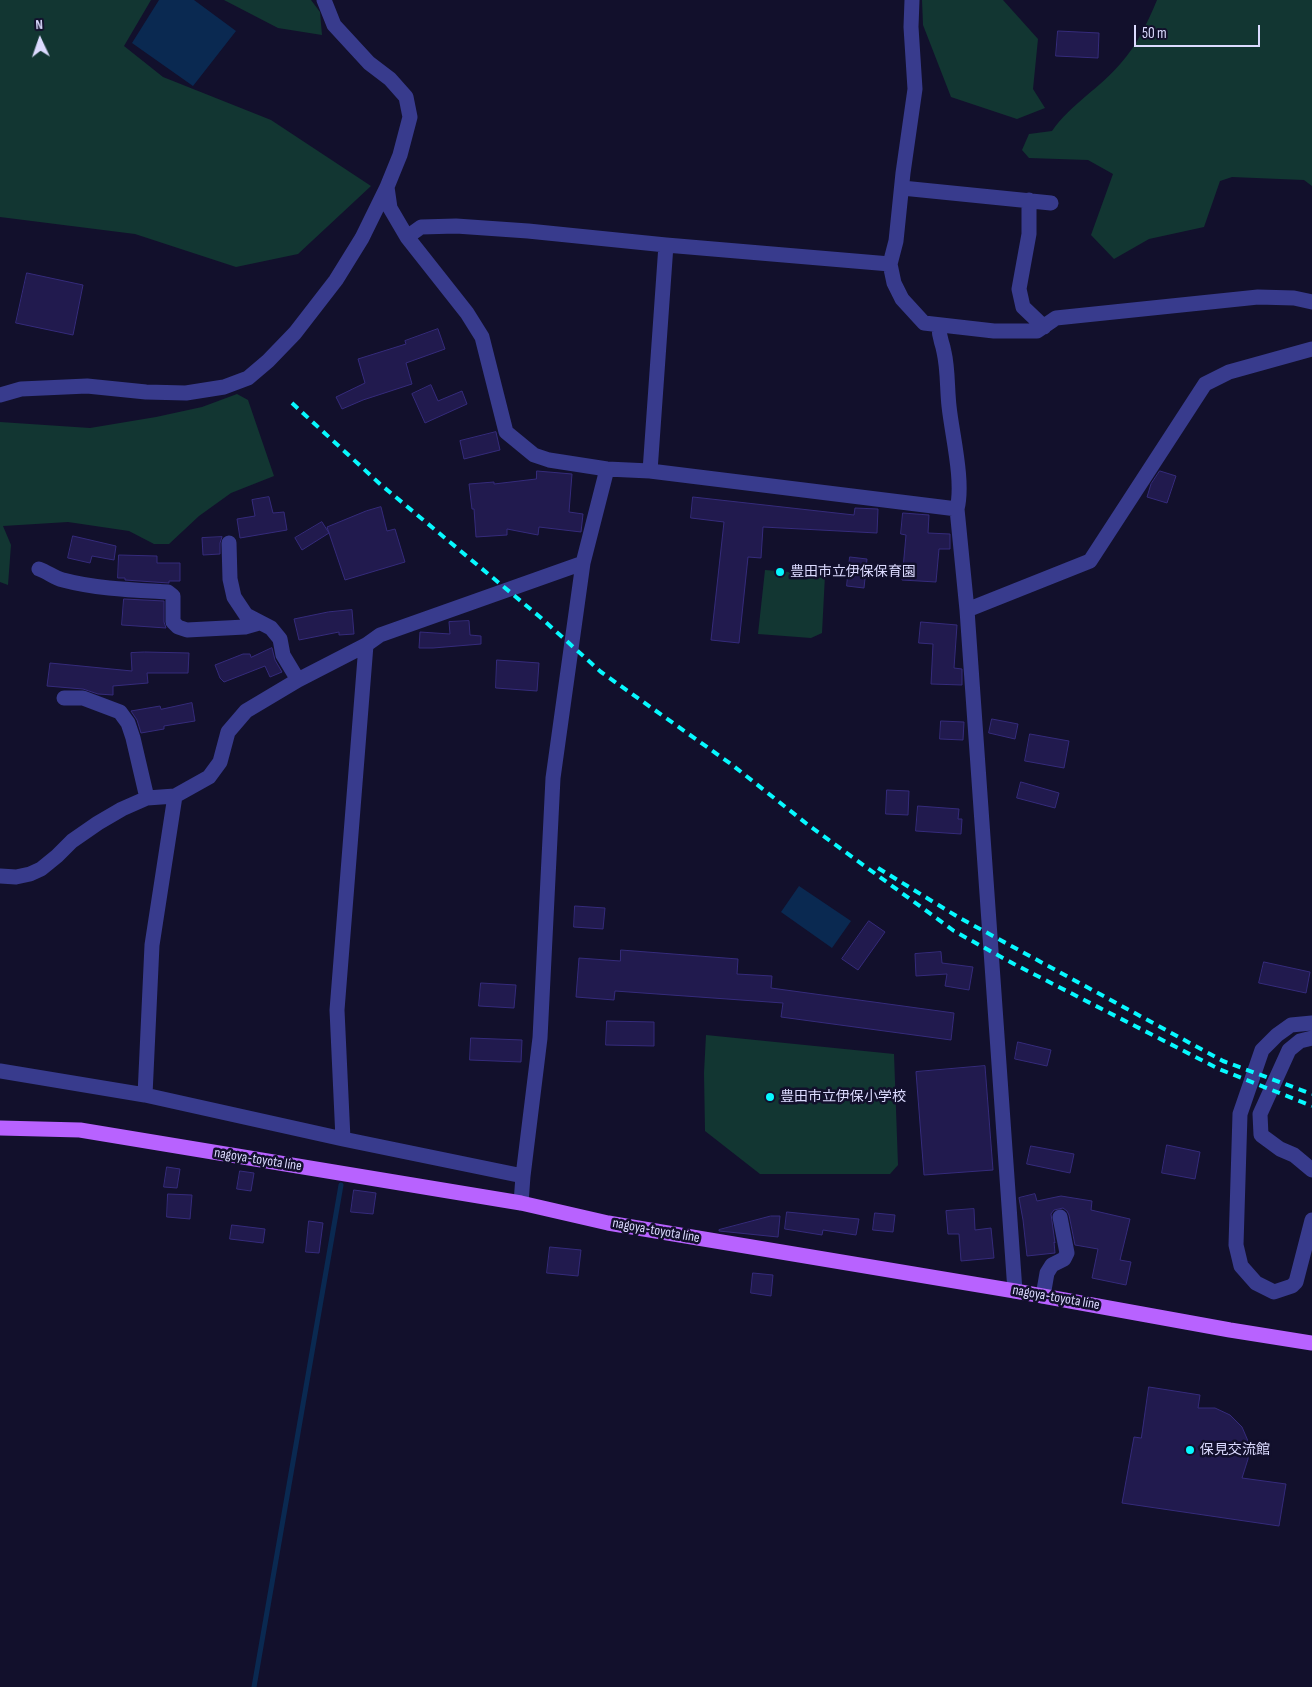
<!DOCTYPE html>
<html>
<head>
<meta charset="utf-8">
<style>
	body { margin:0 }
	#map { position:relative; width:1312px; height:1687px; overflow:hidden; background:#12102c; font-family:"Sofia Sans Condensed",sans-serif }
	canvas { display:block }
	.north { position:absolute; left:15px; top:15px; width:50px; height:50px; -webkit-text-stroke:4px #12102c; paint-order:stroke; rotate:357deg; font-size:14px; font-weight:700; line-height:20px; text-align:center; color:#dcdbff }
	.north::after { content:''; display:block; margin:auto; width:18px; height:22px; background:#dcdbff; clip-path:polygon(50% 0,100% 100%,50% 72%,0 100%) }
	.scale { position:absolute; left:1134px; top:25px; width:126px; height:22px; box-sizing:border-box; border:2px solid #dcdbff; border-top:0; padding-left:6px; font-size:15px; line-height:18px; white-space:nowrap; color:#dcdbff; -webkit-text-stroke:4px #12102c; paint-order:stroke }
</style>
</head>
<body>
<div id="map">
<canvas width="1312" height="1687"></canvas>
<div class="north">N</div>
<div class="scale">50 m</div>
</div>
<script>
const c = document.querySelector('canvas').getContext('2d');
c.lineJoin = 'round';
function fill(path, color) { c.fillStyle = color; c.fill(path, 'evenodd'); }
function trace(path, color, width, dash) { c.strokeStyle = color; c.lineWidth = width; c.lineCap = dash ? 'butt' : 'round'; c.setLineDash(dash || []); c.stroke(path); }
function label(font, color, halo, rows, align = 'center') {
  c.font = font + ' "Sofia Sans Condensed","Noto Sans JP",sans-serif'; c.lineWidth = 5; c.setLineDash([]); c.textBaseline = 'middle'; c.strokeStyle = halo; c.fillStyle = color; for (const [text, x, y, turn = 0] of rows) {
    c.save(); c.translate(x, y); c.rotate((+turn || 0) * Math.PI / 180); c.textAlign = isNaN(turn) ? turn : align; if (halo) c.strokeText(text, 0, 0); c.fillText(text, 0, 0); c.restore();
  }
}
fill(new Path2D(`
	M0,0H151L124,46L163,77L271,120L371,186L298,254L236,267L135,234L0,217Z
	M224,0H311L320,12L322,35L278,28Z
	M922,0H1003L1038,39L1033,89L1045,108L1017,119L951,97L923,25Z
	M1157,0H1312V186L1304,180L1232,177L1220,181L1204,227L1149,239L1114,259L1091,235L1113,174L1088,160L1029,158L1022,150L1029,134L1052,131C1071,104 1100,88 1121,63C1137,45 1148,22 1157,0Z
	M237,394L248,400L274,476L231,493L199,516L169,544H154L129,531L68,522L3,526L11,545L8,585L0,582V422L90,428L156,417L202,407Z
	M765,570L825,575L822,633L811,638L758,634Z
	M706,1035L894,1054L898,1165L890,1174H760L705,1131L704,1073Z`), '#123632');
fill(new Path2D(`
	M159,0H194L236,31L193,86L132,43Z
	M799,886L851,921L832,948L781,912Z`), '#0a2951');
trace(new Path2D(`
	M254,1687L341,1185`), '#0a2951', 5);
const building = new Path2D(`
	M1058,31L1099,33L1098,58L1056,56Z
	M27,273L83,285L73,335L16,323Z
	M438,329L445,349L406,363L412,384L363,400L342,409L336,397L365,383L358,359L406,344L405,341Z
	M431,385L438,401L462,391L467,404L425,423L412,394Z
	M496,432L500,450L464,459L460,441Z
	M537,471L572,474L569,512L583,514L581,532L539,527L538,535L507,529V535L476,537L474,509H472L469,484L494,482V484L536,479Z
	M1160,471L1176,476L1167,503L1147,497L1151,484Z
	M269,497L273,513L284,512L287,530L240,538L237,519L255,516L252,500Z
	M693,497L854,515L855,508L878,509L877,533L763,527L761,558L748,557L739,643L711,640L724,522L691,518Z
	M381,507L387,531L395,529L405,562L345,580L327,527L366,511Z
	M903,513L929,515L928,533L950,534V549H939L936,582L902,580L906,535L901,534Z
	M322,522L329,533L302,550L295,538Z
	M73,536L116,546L114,560L92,556L90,563L68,558Z
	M222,537L220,543V554L203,555L202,538Z
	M119,555L157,556V563H180V581H169V583L125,580V578H118Z
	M850,557L867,559L864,588L847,586Z
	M124,599L164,601V622L166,628L122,625Z
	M352,610L354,634L339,635V632L299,640L294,619L328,612Z
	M469,621L470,635L481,636V644L433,648H419L420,632L450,634L449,622Z
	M921,622L957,625L954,668L962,669V685L931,684L933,644L919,643Z
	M272,648L275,660L282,672L270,677L265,666L224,682L220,678L215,665L243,654H250L251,657Z
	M145,652L189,653L188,673H147L148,683L113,686V695L98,694L83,689L47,686L50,663L132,671L131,653Z
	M497,660L539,663L537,691L496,688Z
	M192,703L195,721L164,726V729L141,733L137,720L131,711L160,706L161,709Z
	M992,719L1018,724L1015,739L989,733Z
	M941,721L964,722L963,740L940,739Z
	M1030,734L1069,741L1064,768L1025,761Z
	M1021,782L1059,793L1055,808L1017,798Z
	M887,790L909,791L908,815L886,814Z
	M918,806L959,809L958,819H962L961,834L916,831Z
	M575,906L605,908L603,929L574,927Z
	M869,921L885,932L858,970L842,959Z
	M621,950L738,959L737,974L772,976L771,988L954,1013L951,1040L781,1017L783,1003L615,991L614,1000L576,997L579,958L620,961Z
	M941,952L942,963L973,967L969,990L945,986L947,974L916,976L915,954Z
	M1264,962L1310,972L1306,993L1259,983Z
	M481,983L516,985L514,1008L479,1006Z
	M607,1021L654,1022V1046L606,1045Z
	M471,1038L522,1040L521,1062L470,1060Z
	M1018,1042L1051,1050L1047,1066L1015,1059Z
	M985,1066L993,1170L924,1175L916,1072Z
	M1167,1145L1200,1152L1195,1179L1162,1173Z
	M1031,1146L1074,1154L1070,1173L1027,1164Z
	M167,1167L180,1169L177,1188L164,1187Z
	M240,1171L254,1173L251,1191L237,1189Z
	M354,1190L376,1193L373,1214L351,1212Z
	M168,1194L192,1195L190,1219L167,1217Z
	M1035,1194L1037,1201L1061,1196L1092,1201L1091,1210L1130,1219L1120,1260L1131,1262L1126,1285L1092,1278L1098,1249L1075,1245L1069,1215L1067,1211L1063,1208L1054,1210L1051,1214L1055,1243L1054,1242L1055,1253L1027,1256L1023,1220L1019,1198Z
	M974,1209L975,1230L991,1228L994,1258L961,1261L959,1234H948L946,1211Z
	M787,1212L859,1219L856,1235L823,1230L822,1235L785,1229Z
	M875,1213L895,1215L893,1232L873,1230Z
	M771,1216H780L778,1237L719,1231V1230Z
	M309,1221L323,1223L319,1253L306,1252Z
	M232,1225L265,1229L263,1243L230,1239Z
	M550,1247L581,1250L578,1276L547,1273Z
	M753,1273L773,1275L771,1296L751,1293Z
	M1149,1387L1200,1395L1198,1408H1215L1230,1415L1242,1427L1248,1441V1459L1242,1478L1286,1484L1279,1526L1122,1503L1134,1437L1141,1438Z`);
fill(building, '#211a4e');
trace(building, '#352b7b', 1);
trace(new Path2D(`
	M912,0L911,27L915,89L903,173L896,241L890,264L894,283L902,299L924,323L994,331H1037L1056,318L1258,297L1294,298L1312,302
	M387,187L390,208L407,237L467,313L482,337L506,432L534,455L549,460L607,469L650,471L957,509
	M902,188L1051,203
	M1029,200V234L1019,289L1023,307L1044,327
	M407,237L421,227L456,226L528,231L666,245L890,264
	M939,326C939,340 942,340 944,352C948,369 947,388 949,406C952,435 964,481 957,509L967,610L1015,1291
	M0,395L21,389L87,386L146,392L186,393L224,387L248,378L268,361L295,333L336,280L362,238L387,187L400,155L410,117L406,97L390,79L369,63L334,25L324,0
	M650,471L666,245
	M229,543L230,579L234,597L246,615L271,628L280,639L283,655L298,680
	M39,569C48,572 54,578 63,580C97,589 133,590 168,592L173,596V622L178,627L187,630L245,627L259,623
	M967,610L1090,561L1205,384L1229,372L1312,349
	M64,698H83L120,712L128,723L133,738L147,798
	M0,876L16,877L30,874L41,869L57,856L72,841L98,823L122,809L147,798L175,796L209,777L220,762L228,732L246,711L298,680L366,645L380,635L583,563
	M1312,1023L1291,1025L1277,1035L1262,1050L1240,1114L1236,1245L1241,1266L1256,1283L1274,1292L1292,1286L1296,1282L1312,1220
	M1312,1038L1300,1041L1289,1050L1260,1114L1261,1135L1280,1149L1294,1155L1312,1170
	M0,1071L145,1095L343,1139L523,1176
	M145,1095L152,945L175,796
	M343,1139L337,1010L366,645
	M521,1203L523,1176L540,1038L553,778L583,563L607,469
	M1043,1296L1047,1273L1052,1265L1064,1259L1067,1253L1060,1217`), '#383b8d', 15);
trace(new Path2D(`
	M0,1128L80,1130L521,1203L608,1223L1015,1291L1230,1330L1312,1343`), '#b862ff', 15);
trace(new Path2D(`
	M292,403L380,484L540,617L601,672L731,764L807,824L954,931L1014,964L1219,1069L1312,1106
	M878,868L958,917L1223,1061L1312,1094`), '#07f9ff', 4, [8, 6]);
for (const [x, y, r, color] of [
	[780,572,5,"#07f9ff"],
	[770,1097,5,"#07f9ff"],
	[1190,1450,5,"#07f9ff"]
]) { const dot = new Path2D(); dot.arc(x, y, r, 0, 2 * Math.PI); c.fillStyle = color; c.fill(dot); trace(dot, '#12102c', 2); }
label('14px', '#dcdbff', '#12102c', [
	["豊田市立伊保保育園",790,572],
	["豊田市立伊保小学校",780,1097],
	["保見交流館",1200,1450]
], 'left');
label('14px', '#dcdbff', '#12102c', [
	["nagoya-toyota line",258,1160,9],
	["nagoya-toyota line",656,1231,10],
	["nagoya-toyota line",1056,1298,10]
]);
</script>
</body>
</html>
